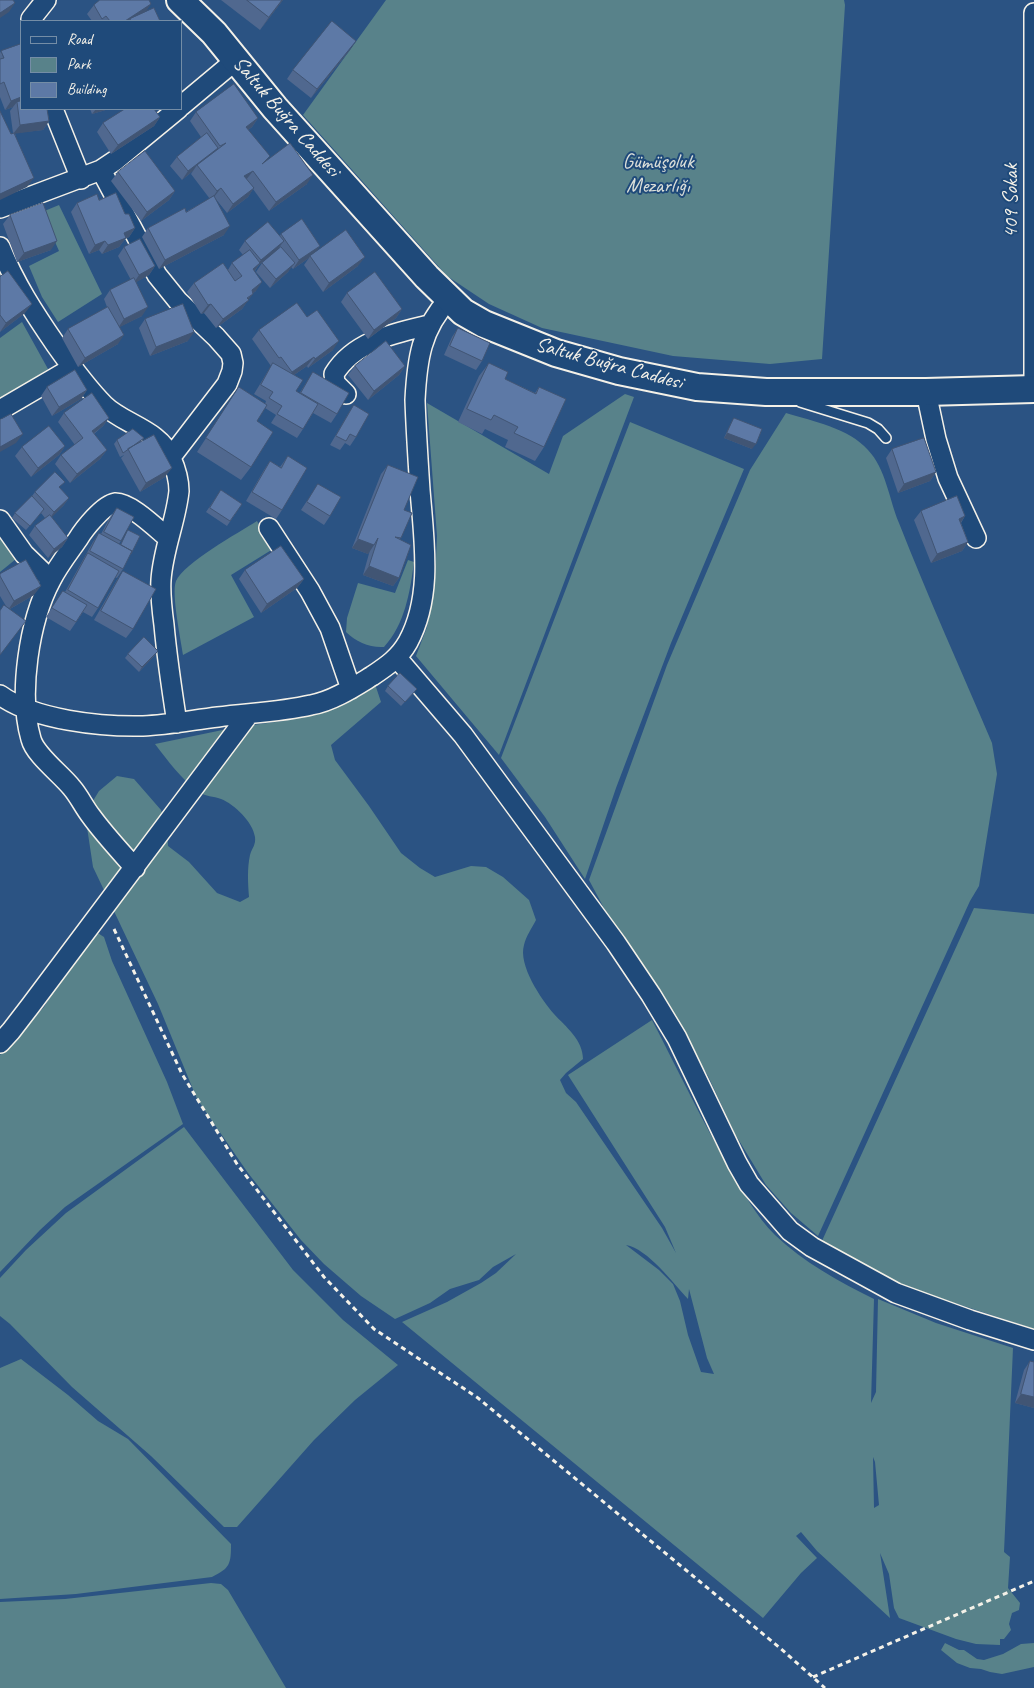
<!DOCTYPE html>
<html>
<head>
<meta charset="utf-8">
<style>
	body { margin:0 }
	#map { position:relative; width:1034px; height:1688px; overflow:hidden; background:#2b5383; font-family:Caveat,sans-serif }
	canvas { display:block }
	.legend { position:absolute; left:20px; top:20px; width:162px; height:90px; box-sizing:border-box; background:#1f4a7a; border:1px solid #748da6; margin:0; padding:6px 9px; list-style:none; font-size:15px; color:#f4f1e8 }
	.legend li { display:flex; align-items:center; gap:10px; height:25px }
	.legend b { width:25px; border:1px solid #748da6 }
</style>
</head>
<body>
<div id="map">
<canvas width="1034" height="1688"></canvas>
<ul class="legend">
<li><b style="height:6px;background:#1f4a7a"></b>Road</li>
<li><b style="height:14px;background:#58828a"></b>Park</li>
<li><b style="height:14px;background:#5d79a6"></b>Building</li>
</ul>
</div>
<script>
const c = document.querySelector('canvas').getContext('2d');
c.lineJoin = 'round';
function fill(path, color) { c.fillStyle = color; c.fill(path, 'evenodd'); }
function trace(path, color, width, dash) { c.strokeStyle = color; c.lineWidth = width; c.lineCap = dash ? 'butt' : 'round'; c.setLineDash(dash || []); c.stroke(path); }
function label(font, color, halo, rows, align = 'center') {
  c.font = font + ' Caveat,sans-serif'; c.lineWidth = 4; c.setLineDash([]); c.textBaseline = 'middle'; c.strokeStyle = halo; c.fillStyle = color; for (const [text, x, y, turn = 0] of rows) {
    c.save(); c.translate(x, y); c.rotate((+turn || 0) * Math.PI / 180); c.textAlign = isNaN(turn) ? turn : align; if (halo) c.strokeText(text, 0, 0); c.fillText(text, 0, 0); c.restore();
  }
}
fill(new Path2D(`
	M386,0H844L845,5L822,359L770,364L673,356L542,328L489,304L447,276L303,115Z
	M59,205L102,294L58,322L42,297L29,266L59,251L42,212Z
	M22,322L48,369L0,401V338Z
	M625,394L634,397L499,755L416,656L427,627L435,581L437,536L427,403L549,474L563,436Z
	M786,413C812,421 849,428 868,450C886,469 889,499 899,523C928,597 961,670 992,743L997,774L979,886L970,901L818,1236L791,1213L766,1185L735,1134L708,1076L631,948L605,910L589,880L667,665L750,470Z
	M630,422L744,469L671,643L616,788L585,879L545,817L501,758Z
	M257,521L273,549L231,575L254,617L183,655C181,641 171,593 176,581C184,563 238,533 257,521Z
	M0,533L16,559L0,572Z
	M408,560L414,562C410,592 405,624 384,647C370,648 356,642 346,632L347,618L358,583L395,593Z
	M375,684L381,702L331,745L335,760L369,806L401,853L420,868L435,877L471,866L486,867L503,877L529,900L536,920C532,928 526,936 524,945C518,965 541,999 554,1014C566,1027 583,1040 583,1059L566,1073L560,1080L566,1093L576,1102L662,1228L676,1253L665,1227L568,1075L652,1020C678,1070 702,1121 730,1169C743,1192 756,1216 775,1235C803,1262 840,1282 874,1299L871,1403L876,1392L878,1299L936,1323L1013,1348L1004,1552L1010,1557L1008,1588L1020,1603L1019,1610L1012,1613L1009,1624L1011,1630L1004,1639H1000V1645L976,1644L956,1639L899,1618L894,1608L889,1574L880,1553L890,1618L817,1551L801,1532L796,1536L817,1558L801,1573L763,1618L402,1322L447,1302L481,1283L496,1273L516,1254L493,1267L479,1280L450,1289L430,1303L395,1319L361,1296L324,1264L301,1240L248,1173L197,1099L158,1004L93,867L85,814L99,791L117,776L134,779L161,810L167,828L168,846L189,862L217,893L240,902L249,897C248,883 247,869 250,855C252,848 256,845 255,837C253,822 234,804 221,799C213,796 206,797 199,792C181,779 168,761 155,744L237,727L283,721L323,712ZM626,1245C648,1249 673,1283 688,1299L689,1289L707,1358L714,1374L701,1372L688,1335L680,1301L673,1284L659,1270ZM873,1457L875,1462L879,1505L874,1508Z
	M974,908L1034,914V1329L906,1287L821,1243Z
	M96,932L104,937L112,961L167,1082L183,1124L65,1207L40,1230L0,1272V1055L44,1007L77,951Z
	M184,1127L293,1270L343,1320L398,1365L355,1400L314,1440L237,1527H224L151,1456L72,1387L10,1324L0,1316V1278L26,1250L66,1213Z
	M21,1359L68,1395L98,1421L128,1439L231,1544C231,1564 230,1568 212,1577L76,1594L0,1599V1368Z
	M211,1583L221,1584L228,1590L286,1688H0V1602L65,1599Z
	M945,1643L959,1650H964L977,1659L984,1660L1003,1654L1021,1644L1034,1643V1667L1002,1674L990,1672L981,1669L970,1668L957,1663L941,1650Z`), '#58828a');
const lane = new Path2D(`
	M800,402L868,423L878,429L886,438`);
const street = new Path2D(`
	M31,19L46,0
	M181,106L236,60
	M53,109L81,179
	M101,170L157,275L178,301L216,337L231,354L233,363L232,371L227,384L171,457
	M0,208L101,170L116,160L178,109
	M0,247C15,284 34,313 56,345C71,366 86,387 104,405C123,424 160,430 171,458C175,467 179,480 179,491C176,521 163,549 161,580C160,595 162,610 164,625C167,658 172,691 177,723
	M1034,389V13
	M926,392L936,439L948,478L976,538
	M346,394L335,383L334,374C354,341 395,333 429,325
	M0,410L72,368
	M0,520L24,554L51,580
	M269,528L310,591L330,628L351,689
	M397,658L463,735L616,943L651,995L677,1038L737,1163L749,1184L790,1231L812,1247L896,1293L970,1320L1034,1340
	M0,695C34,720 101,727 143,726C168,725 193,720 218,717C249,713 281,712 311,705C333,701 354,687 372,676C387,666 399,658 408,642C433,596 424,541 420,490C418,460 416,430 415,400C417,360 421,329 449,299
	M135,868C120,851 104,834 91,816C84,807 79,796 72,788C61,774 35,755 31,739C18,694 29,621 51,580C58,566 69,552 78,539C84,529 103,505 115,503C130,502 157,529 168,538
	M0,1043L11,1031L31,1005L249,714`);
const secondary = new Path2D(`
	M180,0L214,33L275,108L427,277L463,312L484,324L556,353L619,371L697,387L766,392H926L1034,389`);
trace(lane, '#f4f1e8', 12);
trace(street, '#f4f1e8', 22);
trace(secondary, '#f4f1e8', 30);
trace(new Path2D(`
	M114,929L182,1074L237,1164L324,1277L374,1329L478,1398L780,1648L825,1688
	M813,1677L1034,1581`), '#f4f1e8', 3, [5, 4]);
trace(lane, '#1f4a7a', 9);
trace(street, '#1f4a7a', 19);
trace(secondary, '#1f4a7a', 26);
fill(new Path2D(`
	M221,0H283L260,30Z
	M94,5L145,12L160,21H92L87,14Z
	M350,50L311,98L287,79L293,70Z
	M1,51L21,109L49,121L43,130L15,133L27,187L11,134L13,133L10,111L13,107L5,110L0,97V53Z
	M90,109H109L92,114Z
	M196,112L258,118L252,127L248,130L267,160L307,184L269,211L253,189L248,197L227,213L215,198L224,235L159,269L142,237L148,228L186,212L210,199L191,174L193,171L182,180L170,166L177,157L201,137L190,121Z
	M160,117L154,126L111,154L97,132L103,123Z
	M118,172L175,191L169,200L141,221L111,181Z
	M99,200L125,214L135,228L129,237L125,239L119,247L102,254L99,250L89,254L71,212L77,203Z
	M10,215L51,250L17,262L3,224Z
	M281,234L320,246L315,252L358,266L323,292L304,265L309,258L293,269L291,267L288,272L270,288L256,272L262,263L267,258L258,266L255,271L256,291L253,293L242,309L216,328L204,313L201,314L187,292L194,283L228,270L232,263L243,255L239,250L245,241L280,236Z
	M124,247L155,266L149,275L136,282L142,316L119,327L118,344L78,367L62,338L68,329L107,307L104,299L110,290L131,280L118,256Z
	M0,277L25,313L0,332Z
	M347,293L402,309L396,318L368,339L341,302Z
	M307,317L333,350L308,368L307,366L294,375L296,391L299,394L313,372L337,414L331,423L313,413L303,429L297,438L271,423L276,415L265,408L257,421L251,467L241,480L197,452L239,387L265,404L266,401L254,394L271,366L252,339L259,330Z
	M145,319L188,341L150,356L139,328Z
	M458,328L482,361L476,370L444,355L452,337Z
	M489,363L505,379L535,393L539,387L544,447L535,461L505,447L508,440L485,429L482,434L458,422L479,376Z
	M355,366H405L399,375L368,400L348,375Z
	M47,387L87,390L81,399L52,416L41,396Z
	M354,405L356,437L350,446L345,443L340,450L330,445L348,414Z
	M64,413L109,418L103,426L94,434L107,450L100,459L70,483L55,464L61,455L75,445L58,422Z
	M734,418L752,449L724,438L731,423Z
	M144,438L141,441L165,477L140,492L121,458L124,455L120,457L114,444L117,440Z
	M65,446L59,455L31,477L15,456L22,447Z
	M892,449L936,472L930,481L898,493L886,458Z
	M288,456L282,510L276,519L246,501L264,470L270,461L280,467Z
	M388,465L404,510L400,539L399,578L393,586L363,575L370,550L368,554L352,548L381,474Z
	M318,484L330,516L324,525L301,510Z
	M60,488L69,498L63,506L51,517L68,538L62,547L48,558L29,535L35,526L45,518L41,513L26,530L12,518L15,513L32,496L35,492Z
	M221,490L242,504L227,526L206,512Z
	M117,508L121,541L119,544L120,545L128,530L123,569L117,578L115,577L98,608L92,617L83,612L70,631L46,617L63,591L65,592L93,542L99,533L101,534L110,517Z
	M921,511L965,516L961,523L968,542L962,551L931,563L914,520Z
	M245,570L304,579L297,588L261,613L239,579Z
	M123,571L133,629L126,638L94,620L117,580Z
	M0,574L34,595L10,609L6,606L0,596Z
	M158,651L155,655L139,672L125,658L128,654Z
	M388,686L417,689L401,706L385,691Z
	M1030,1361L1034,1408L1015,1403L1024,1370Z`), '#50688f');
fill(new Path2D(`
	M282,0H283L260,30L269,17Z
	M15,3L9,12L0,18V13Z
	M151,4L145,13L130,19L128,21H125Z
	M356,41L350,50L311,98L317,89Z
	M21,97V104L17,102L13,107L5,110L11,101Z
	M96,109H109L92,114Z
	M160,117L154,126L111,154L118,145Z
	M258,118L252,127L240,136L246,127Z
	M49,121L43,130L13,134L20,125Z
	M218,148L212,157L197,165L193,171L182,180L188,171Z
	M253,171L246,180L244,176Z
	M313,175L307,184L269,211L276,202Z
	M34,178L27,187L0,200V194Z
	M221,188L214,197L211,200L217,191Z
	M254,188L248,197L227,213L233,204Z
	M175,191L169,200L141,221L147,212Z
	M230,226L224,235L159,269L165,260Z
	M135,228L129,237L125,239L119,247L102,254L108,245L124,233Z
	M57,241L51,250L17,262L24,253Z
	M105,241L99,250L89,254L95,245Z
	M284,241L277,250L258,266L254,272L253,269L256,266L261,260Z
	M320,246L314,255L310,256L309,258L293,269L299,260Z
	M365,257L358,266L323,292L329,283Z
	M295,263L288,272L270,288L276,279Z
	M155,266L149,275L133,284L139,275Z
	M262,282L256,291L245,299L252,290Z
	M253,294L242,309L216,328L223,319Z
	M32,304L25,313L0,332L6,323Z
	M211,304L204,313L201,314L208,305Z
	M148,307L142,316L118,328L124,319Z
	M402,309L396,318L368,339L374,330Z
	M194,332L188,341L150,356L156,347Z
	M124,335L118,344L78,367L85,358Z
	M339,341L333,350L308,368L315,359Z
	M314,357L307,366L285,381L292,372Z
	M405,366L399,375L368,400L374,391Z
	M87,390L81,399L52,416L59,407Z
	M109,418L103,426L85,440L92,431Z
	M727,433L756,444L752,449L724,438Z
	M23,434L16,443L0,452V447Z
	M65,446L59,455L31,477L38,468Z
	M107,450L100,459L70,483L77,474Z
	M172,468L165,477L140,492L146,483Z
	M936,472L930,481L898,493L904,484Z
	M69,498L63,506L48,521L54,512Z
	M965,516L959,525V519Z
	M68,538L62,547L48,558L54,549Z
	M358,539L374,545L368,554L352,548Z
	M968,542L962,551L931,563L937,554Z
	M369,566L399,578L393,586L363,575Z
	M304,579L297,588L261,613L267,604Z
	M41,586L34,595L8,610L14,601Z
	M158,651L155,655L139,672L142,667Z
	M1021,1394L1034,1397V1408L1015,1403Z`), '#415574');
const building = new Path2D(`
	M0,0H13L15,3L0,13Z
	M100,0H149L151,4L125,21H110L106,16L102,19L94,5Z
	M247,0H282L269,17Z
	M154,8L160,21H131L130,19Z
	M332,21L356,41L317,89L293,70Z
	M21,44V97L11,101L4,82L0,84V59L4,58L1,51Z
	M234,84L258,118L246,127L270,156L262,164L290,143L313,175L276,202L253,171L244,176L254,188L233,204L221,188L217,191L197,165L226,143L220,146L196,112Z
	M21,101V109H47L49,121L20,125L17,102Z
	M125,109H154L160,117L118,145L103,123Z
	M0,111L11,134L14,133L34,178L0,194Z
	M207,133L218,148L188,171L177,157Z
	M145,151L175,191L147,212L118,172Z
	M116,193L125,214H129L135,228L124,233L126,238L108,245L105,241L95,245L77,203L97,194L99,200Z
	M214,196L230,226L165,260L148,228L185,208L186,212Z
	M43,203L57,241L24,253L10,215Z
	M302,219L320,246L299,260L281,234Z
	M268,222L284,241L261,260L245,241Z
	M346,230L365,257L329,283L310,256Z
	M140,239L155,266L139,275L124,247Z
	M281,247L295,263L276,279L262,263Z
	M250,250L260,263L253,269L262,282L252,290L253,294L247,298L249,300L223,319L211,304L208,305L194,283L223,263L235,281L242,276L232,263Z
	M8,271L32,304L6,323L0,315V277Z
	M375,272L402,309L374,330L347,293Z
	M134,278L148,307L124,319L110,290Z
	M297,303L307,317L317,310L339,341L315,359L314,357L292,372L281,357L279,358L259,330Z
	M183,304L194,332L156,347L145,319Z
	M108,307L124,335L85,358L68,329Z
	M458,328L490,343L482,361L450,346Z
	M386,341L405,366L374,391L355,366Z
	M273,363L303,380L296,391L318,404L303,429L277,414L282,406L269,398L273,392L261,385Z
	M489,363L508,372L505,379L536,394L539,387L566,399L544,447L514,433L518,427L494,415L491,420L467,409Z
	M75,370L87,390L59,407L47,387Z
	M313,372L349,393L337,414L301,393Z
	M239,387L267,405L257,421L273,432L251,467L206,438Z
	M92,393L109,418L92,431L107,450L77,474L61,455L83,438L64,413Z
	M354,405L369,414L356,437L350,434L346,441L336,436Z
	M11,414L23,434L0,447V420Z
	M734,418L762,429L756,444L727,433Z
	M49,426L65,446L38,468L22,447Z
	M133,429L144,438L123,453L117,440Z
	M154,435L172,468L146,483L128,449Z
	M924,438L936,472L904,484L892,449Z
	M288,456L307,468L282,510L252,492L270,461L281,468Z
	M388,465L418,477L404,510L412,513L401,538L395,537L411,545L399,578L369,566L378,538L374,545L358,539Z
	M55,472L65,482L59,487L69,498L54,512L35,492Z
	M318,484L341,497L330,516L307,502Z
	M221,490L242,504L230,521L210,508Z
	M32,496L44,509L30,526L15,513Z
	M957,496L965,516L959,519L968,542L937,554L921,511Z
	M117,508L134,517L121,541L104,532Z
	M50,515L68,538L54,549L35,526Z
	M128,530L140,536L131,554L132,551L121,545Z
	M99,533L132,551L123,569L90,551Z
	M281,546L304,579L267,604L245,570Z
	M88,553L119,571L98,608L68,590Z
	M26,560L41,586L14,601L0,576V574Z
	M123,571L156,589L133,629L101,611Z
	M63,591L87,605L76,622L52,608Z
	M4,605L26,621L0,655V611Z
	M144,637L158,651L142,667L128,654Z
	M400,673L417,689L405,702L388,686Z
	M1030,1361L1034,1362V1397L1021,1394Z`);
fill(building, '#5d79a6');
trace(building, '#415574', 1);
label('21px', '#f4f1e8', '#1f4a7a', [
	["Saltuk Buğra Caddesi",286,117,49],
	["409 Sokak",1011,201,-90],
	["Saltuk Buğra Caddesi",609,364,15]
]);
label('21px', '#dde0da', '#1f4a7a', [
	["Gümüşoluk",658,162],
	["Mezarlığı",658,186]
]);
</script>
</body>
</html>
